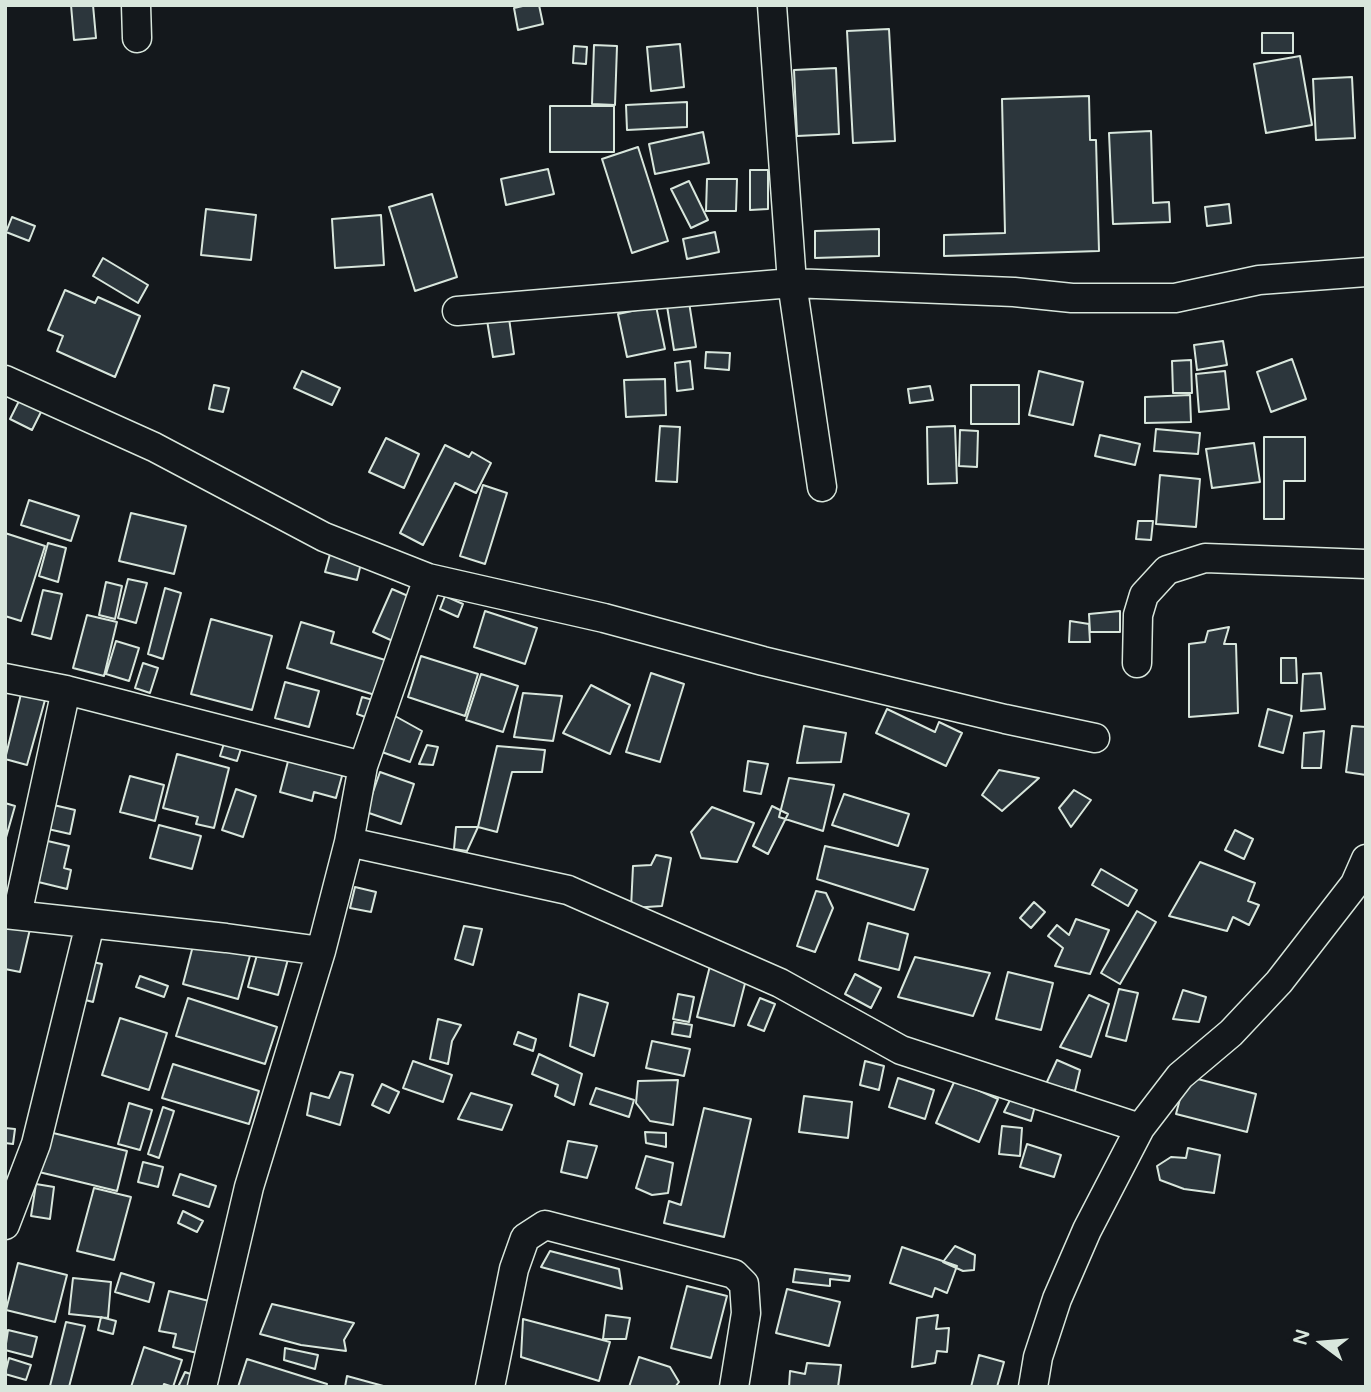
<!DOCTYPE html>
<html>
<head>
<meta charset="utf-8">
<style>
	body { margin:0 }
	#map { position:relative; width:1371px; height:1392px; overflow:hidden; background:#14181c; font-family:"Varela Round",sans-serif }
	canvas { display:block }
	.frame { position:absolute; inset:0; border:7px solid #d8e6dc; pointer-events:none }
	.north { position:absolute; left:1287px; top:1308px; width:70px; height:70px; -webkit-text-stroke:5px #14181c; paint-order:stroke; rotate:286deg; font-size:19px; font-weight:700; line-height:28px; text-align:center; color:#d8e6dc }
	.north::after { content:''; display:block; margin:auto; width:24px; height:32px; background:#d8e6dc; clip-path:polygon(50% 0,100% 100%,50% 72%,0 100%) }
</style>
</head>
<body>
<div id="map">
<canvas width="1371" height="1392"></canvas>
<div class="frame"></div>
<div class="north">N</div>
</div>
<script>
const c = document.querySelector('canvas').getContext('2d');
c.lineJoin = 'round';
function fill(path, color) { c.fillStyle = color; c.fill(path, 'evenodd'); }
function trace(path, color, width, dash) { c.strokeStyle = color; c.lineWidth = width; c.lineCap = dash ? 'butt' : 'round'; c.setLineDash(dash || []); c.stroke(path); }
const building = new Path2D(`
	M71,5H93L96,38L74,40Z
	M527,5H539L543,24L518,30L514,8Z
	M889,29L895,141L853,143L847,31Z
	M1262,33H1293V53H1262Z
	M680,44L684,87L651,91L647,47Z
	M594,45L617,46L615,105L592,104Z
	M574,46L587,47L586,64L573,63Z
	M1300,56L1312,125L1266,133L1254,64Z
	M836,68L839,134L797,136L794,70Z
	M1352,77L1355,138L1316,140L1313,79Z
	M1089,96L1090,140H1096L1099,251L944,256V235L1005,233L1002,99Z
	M687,102V127L627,130L626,105Z
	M550,106H614V152H550Z
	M1151,131L1153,203L1169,202L1170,222L1113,224L1109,133Z
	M703,132L709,163L655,174L649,144Z
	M638,147L668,241L632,253L602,159Z
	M548,169L554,194L506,205L501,179Z
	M750,170H768V209L750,210Z
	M707,179H737L736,211H706Z
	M689,181L708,220L691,228L671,189Z
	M432,194L457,277L415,291L389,207Z
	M1229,204L1231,223L1207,226L1205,207Z
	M206,209L256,215L251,260L201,255Z
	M381,215L384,265L335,268L332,219Z
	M12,217L35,226L29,241L6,232Z
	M879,229V256L815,258V231Z
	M715,232L719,252L687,259L683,239Z
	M103,258L148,285L138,303L93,276Z
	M65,290L95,303L98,297L140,316L115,377L57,351L63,336L48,330Z
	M689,302L696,347L674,350L667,306Z
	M656,306L665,349L627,357L618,314Z
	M508,311L514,354L493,357L486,314Z
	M1223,341L1227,365L1197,370L1194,345Z
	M706,352L730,353L729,370L705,368Z
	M1292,359L1306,399L1271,412L1257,372Z
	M1191,360L1192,393H1173L1172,361Z
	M690,361L693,389L677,391L675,363Z
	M302,371L340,388L332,405L294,388Z
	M1039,371L1083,382L1073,425L1029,415Z
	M1225,371L1229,409L1199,412L1196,374Z
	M665,379L666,415L626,417L624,380Z
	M214,385L229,388L223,412L209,409Z
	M971,385H1019V424H971Z
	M930,386L933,400L910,403L908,389Z
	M1190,395L1191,422L1145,423V397Z
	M20,399L42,410L32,430L10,419Z
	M660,426L680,427L677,482L656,481Z
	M955,426L957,483L928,484L927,427Z
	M1156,429L1200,433L1198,454L1154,451Z
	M960,430L978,431L977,467L959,466Z
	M1100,435L1140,444L1135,465L1095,456Z
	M1264,437H1305V481H1284V519H1264Z
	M386,438L419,454L404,488L369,472Z
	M1254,443L1260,482L1212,488L1206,449Z
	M445,445L469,457L472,452L491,463L476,493L455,483L423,545L400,533Z
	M1160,475L1200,479L1196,527L1156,524Z
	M483,485L507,493L485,564L460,556Z
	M29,500L79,516L71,541L21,525Z
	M131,513L186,526L174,574L119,561Z
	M1138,521H1153L1151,540L1136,539Z
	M5,533L45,546L21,621L5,616Z
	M48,543L66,548L58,582L39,576Z
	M332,547L363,555L357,580L325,572Z
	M128,579L147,583L136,623L118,618Z
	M106,582L122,586L115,619L99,615Z
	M165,588L181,593L163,659L148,654Z
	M392,589L415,599L395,642L373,632Z
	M43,590L62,594L51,639L32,634Z
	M445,596L463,604L458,617L440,609Z
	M485,611L537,628L525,664L474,647Z
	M1120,611V632H1090L1089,614Z
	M87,615L117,622L104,676L73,668Z
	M211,619L272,636L252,710L191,694Z
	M1070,621L1089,624L1090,642H1069Z
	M301,622L334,632L331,643L385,660L375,695L287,668Z
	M1229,627L1224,644H1236L1238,713L1189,717V644L1205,642L1208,631Z
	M116,641L139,648L129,681L106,674Z
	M421,656L478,674L465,716L408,697Z
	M1281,658H1296L1297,683H1281Z
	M143,663L158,668L150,693L135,688Z
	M651,673L684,684L660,762L626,752Z
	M1321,673L1325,709L1301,711L1303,674Z
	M481,674L518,686L503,732L466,720Z
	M285,682L319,691L309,727L275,718Z
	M591,685L630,705L610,754L563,733Z
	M523,693L562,696L553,741L514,737Z
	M21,694L45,700L27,765L5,759Z
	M362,697L373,700L368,718L357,714Z
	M887,709L935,732L939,722L962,733L946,766L876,733Z
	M1268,709L1292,716L1283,753L1259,746Z
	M395,716L422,731L410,762L379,751Z
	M804,726L846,733L841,762L797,763Z
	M1352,726L1366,727V775L1346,772Z
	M228,731L245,736L237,761L220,756Z
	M1324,731L1321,768H1302L1304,733Z
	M427,745L438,747L433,765L419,764Z
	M497,746L545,750L542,772H512L497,832L478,827Z
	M291,750L345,765L336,798L314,792L312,801L280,792Z
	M177,754L229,768L214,828L196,824L198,817L163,808Z
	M748,761L768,764L761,794L744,791Z
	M999,770L1039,778L1002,811L982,795Z
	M380,772L414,784L401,824L366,812Z
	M130,776L164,785L155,821L120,812Z
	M789,778L834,785L823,831L779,817Z
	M236,789L256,796L243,837L222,830Z
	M1074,790L1091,800L1071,827L1059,808Z
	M844,794L909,814L898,846L832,825Z
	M5,803L15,806L5,841Z
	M45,803L75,810L70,834L39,827Z
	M772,806L788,814L768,854L753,846Z
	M712,807L754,823L737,862L701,858L691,832Z
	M159,825L201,836L192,869L150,858Z
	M456,827H478L467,851L454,849Z
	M1235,830L1253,839L1244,859L1225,850Z
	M39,839L69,846L64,868L71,870L67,889L30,880Z
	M825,846L928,869L914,910L817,879Z
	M656,855L671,858L662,906L631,908L633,866L651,865Z
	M1200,862L1255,883L1248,901L1259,905L1249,925L1233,917L1227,931L1169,916Z
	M1101,869L1137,890L1128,906L1092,885Z
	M355,887L376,892L371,912L350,908Z
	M816,891L826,893L833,908L815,952L797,946Z
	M1034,902L1045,912L1031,928L1020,918Z
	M1137,911L1156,922L1120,984L1101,973Z
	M1076,919L1109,930L1090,974L1055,966L1063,948L1048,936L1057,925L1069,935Z
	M868,923L908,934L899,970L859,960Z
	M5,924L30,929L20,972L5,969Z
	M464,926L482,929L473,965L455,959Z
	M262,937L292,945L278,995L248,987Z
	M195,938L251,952L238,999L183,984Z
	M915,957L990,973L973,1016L898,997Z
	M712,958L749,968L734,1026L697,1017Z
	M79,959L102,964L93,1002L70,996Z
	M1008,972L1053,983L1041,1030L996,1019Z
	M855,974L881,988L871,1008L845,994Z
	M140,976L168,986L164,997L136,987Z
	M1119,989L1138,993L1126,1041L1106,1036Z
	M1183,990L1206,997L1199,1022L1173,1019Z
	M579,994L608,1003L594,1056L570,1046Z
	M678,994L694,997L689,1022L673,1019Z
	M1089,995L1109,1004L1091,1057L1060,1047Z
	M188,998L277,1027L265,1064L176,1036Z
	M760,998L775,1004L764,1031L748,1025Z
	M120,1018L167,1033L149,1090L102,1075Z
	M438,1019L461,1025L452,1041L448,1064L430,1059Z
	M674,1022L692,1025L690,1037L672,1034Z
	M518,1032L536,1039L533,1051L514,1044Z
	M652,1041L690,1049L684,1076L646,1068Z
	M539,1054L582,1074L574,1105L555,1096L558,1085L532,1074Z
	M1057,1060L1080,1070L1075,1091L1046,1084Z
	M413,1061L452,1075L443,1102L403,1088Z
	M865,1061L884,1066L879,1090L860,1085Z
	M173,1064L259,1091L249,1124L162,1098Z
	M340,1072L353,1075L340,1125L307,1115L311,1093L329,1098Z
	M1186,1076L1256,1094L1247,1132L1176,1114Z
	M898,1078L934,1090L925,1119L889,1107Z
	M678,1080L673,1125L650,1121L636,1103L638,1081Z
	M955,1080L998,1099L979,1142L936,1123Z
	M382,1084L399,1092L389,1113L372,1105Z
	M596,1088L634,1100L629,1117L590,1104Z
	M471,1093L512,1105L502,1130L458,1119Z
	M804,1096L852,1102L848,1138L799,1132Z
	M1012,1096L1036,1102L1031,1121L1004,1112Z
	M129,1103L152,1110L140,1150L118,1144Z
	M163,1107L174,1111L159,1158L148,1154Z
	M704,1108L751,1119L724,1237L664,1223L669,1201L681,1205Z
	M1002,1126L1022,1128L1020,1156L999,1154Z
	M5,1128L15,1129L13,1144L5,1143Z
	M49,1132L127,1151L117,1191L39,1172Z
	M645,1132L666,1133V1147L646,1143Z
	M568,1141L597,1146L587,1178L561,1172Z
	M1027,1144L1061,1155L1054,1177L1020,1167Z
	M1188,1148L1220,1155L1214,1193L1184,1189L1160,1180L1157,1166L1171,1157L1186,1158Z
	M646,1156L673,1163L668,1193L652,1195L636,1188Z
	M143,1162L163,1167L158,1187L138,1182Z
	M180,1174L216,1186L209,1207L173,1195Z
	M36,1184L54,1187L50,1219L31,1216Z
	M94,1188L131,1197L114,1260L77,1251Z
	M183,1211L203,1221L197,1232L178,1223Z
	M955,1246L975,1255L974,1270L963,1271L943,1262Z
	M902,1247L957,1266L947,1293L935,1288L932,1297L890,1283Z
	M550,1251L619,1269L622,1289L541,1267Z
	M18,1263L67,1275L55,1322L6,1310Z
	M795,1269L850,1276L849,1281L830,1279V1286L793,1282Z
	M121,1273L154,1283L149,1302L115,1292Z
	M73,1278L111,1282L108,1318L69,1314Z
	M687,1286L727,1296L711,1358L671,1348Z
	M787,1289L840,1302L829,1346L776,1333Z
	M169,1291L209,1301L197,1353L173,1347L176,1334L159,1331Z
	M272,1304L354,1323L344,1340L346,1351L301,1345L260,1334Z
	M606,1315L630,1318L626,1339H603Z
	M938,1315L936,1329L949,1328L947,1352L937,1351L935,1363L912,1367L917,1318Z
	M101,1317L116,1321L113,1334L98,1330Z
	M523,1319L610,1342L599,1381L521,1357Z
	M66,1322L85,1326L69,1387H53L50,1386Z
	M8,1330L37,1337L32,1357L5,1350Z
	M144,1347L182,1360L173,1387L164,1384L163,1387H131Z
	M285,1348L318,1355L315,1369L284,1360Z
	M979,1355L1004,1362L997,1387H971Z
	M639,1357L670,1367L679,1382L675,1387H629Z
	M9,1358L31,1365L26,1380L5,1374Z
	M247,1359L327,1384L326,1387H238Z
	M807,1363L841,1365L838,1387H789L790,1371L805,1374Z
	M185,1372L201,1378L198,1387H178Z
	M347,1376L387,1387H345Z`);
fill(building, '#2c363c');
trace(building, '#d8e6dc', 2);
const minor = new Path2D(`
	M136,5L137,38
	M772,5L792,283L822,487
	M457,311L792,283L1014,292L1072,298H1175L1259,280L1366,272
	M5,380L154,447L324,537L428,578L604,618L763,661L1005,719L1095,738
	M1137,663L1138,615L1144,595L1167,570L1205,558L1366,564
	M5,678L66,690L363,766
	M349,842L568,890L780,983L901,1050L1140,1128
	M5,914L226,938L321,951
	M17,915L66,690
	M5,1225L36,1144L90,924
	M202,1387L249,1187L321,951L349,842L363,766L428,578
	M490,1387L514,1269L525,1238L545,1225L734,1274L744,1284L746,1313L734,1387
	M1033,1387L1038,1357L1057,1299L1087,1230L1140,1128L1180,1076L1231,1033L1279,982L1355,884L1366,859`);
trace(minor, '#d8e6dc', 31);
trace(minor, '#14181c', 28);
</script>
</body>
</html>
